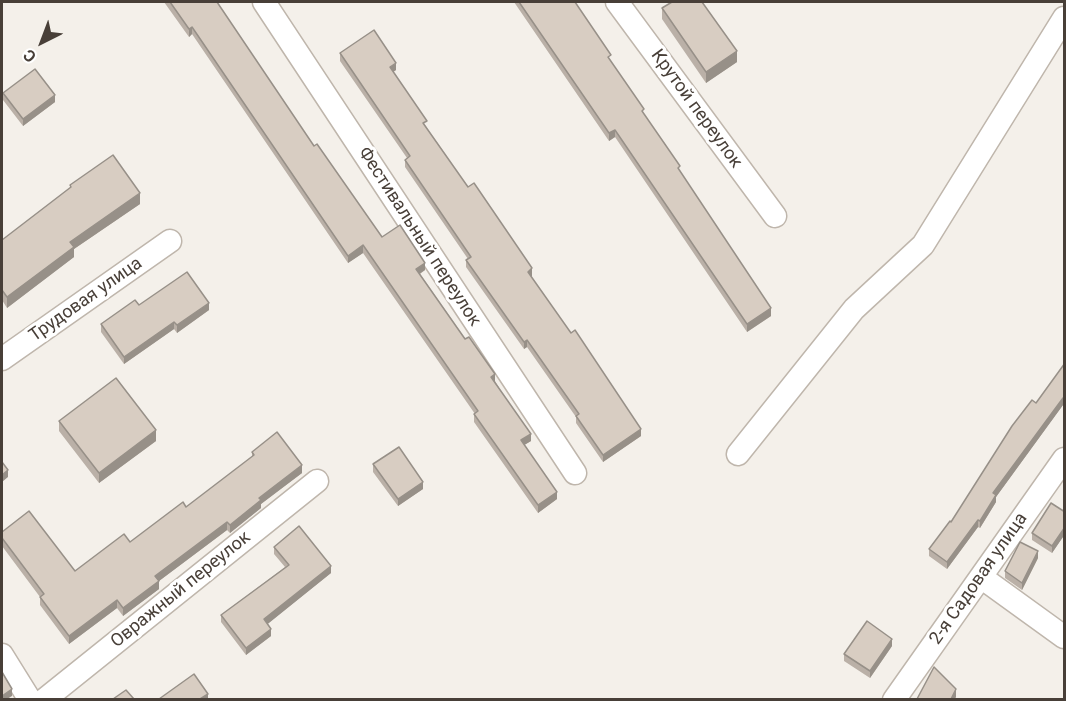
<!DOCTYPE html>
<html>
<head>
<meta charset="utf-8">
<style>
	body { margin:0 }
	#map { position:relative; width:1066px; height:701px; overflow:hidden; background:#f4f0ea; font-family:Roboto,sans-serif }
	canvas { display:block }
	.frame { position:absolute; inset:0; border:3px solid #483f38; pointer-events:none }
	.north { position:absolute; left:12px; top:12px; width:60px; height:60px; -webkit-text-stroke:4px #fff; paint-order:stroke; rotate:222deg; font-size:16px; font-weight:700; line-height:24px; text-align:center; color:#483f38 }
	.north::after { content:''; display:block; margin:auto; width:21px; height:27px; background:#483f38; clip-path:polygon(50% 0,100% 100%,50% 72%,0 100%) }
</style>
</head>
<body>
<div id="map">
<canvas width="1066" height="701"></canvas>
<div class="frame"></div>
<div class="north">С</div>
</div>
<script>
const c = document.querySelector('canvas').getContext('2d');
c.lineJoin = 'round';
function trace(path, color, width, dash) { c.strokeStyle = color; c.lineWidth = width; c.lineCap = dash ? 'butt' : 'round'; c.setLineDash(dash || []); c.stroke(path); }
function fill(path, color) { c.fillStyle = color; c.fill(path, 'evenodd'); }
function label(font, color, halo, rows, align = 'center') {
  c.font = font + ' Roboto,sans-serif'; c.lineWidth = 6; c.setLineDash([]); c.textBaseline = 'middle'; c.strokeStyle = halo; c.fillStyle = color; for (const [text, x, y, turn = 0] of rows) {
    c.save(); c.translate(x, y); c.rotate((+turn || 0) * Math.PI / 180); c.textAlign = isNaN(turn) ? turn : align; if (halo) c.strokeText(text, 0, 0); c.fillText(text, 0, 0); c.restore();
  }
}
const minor = new Path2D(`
	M264,2L575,473
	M617,2L775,216
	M2,359L170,241
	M738,454L854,309L923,245L1064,18
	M981,577L1064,637
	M2,655L30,700
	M44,700L317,481
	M894,700L1064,459`);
trace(minor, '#bfb6ac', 25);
trace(minor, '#fff', 22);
fill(new Path2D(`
	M164,2H217L314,146L382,237L425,270L420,274L495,381L531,441L524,445L557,499L538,513L474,422V414H475L363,253L348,263L192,34L189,37Z
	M514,2H575L611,62L771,316L747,332L615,137L609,141Z
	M662,8L737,62L706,83L662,19Z
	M340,53L396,70L393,72L427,128L468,187L532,276H531L641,436L603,462L576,423V417L527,347L524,349L466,267V260L468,259L405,167V160L407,158L340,61Z
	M3,93L55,102L23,126L3,100Z
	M70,185L140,204L74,249V257L7,308L2,300V240L70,188Z
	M139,305L209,310L177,333L174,329L124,364L101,332V324Z
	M1065,363V407L1063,405L996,497V502L980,528L978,527L947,569L929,556V549L951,522Z
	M59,421L156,441L99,483L59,431Z
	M252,452L302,473L261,504V508L230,533L227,530L159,581V589L123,616L117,608L69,644L40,605V597L2,546V532L75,571L130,542L186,507L252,457Z
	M373,464L423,489L398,506L373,472Z
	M1065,512V534L1052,553L1032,540V533Z
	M274,547L331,573L267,624L271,636L246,655L221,622V615L285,567L274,554Z
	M1038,558L1022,590L1005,578V571Z
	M892,646L870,678L844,661V654Z`), '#bab0a7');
fill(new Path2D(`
	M192,27V34L189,37V29Z
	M737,51V62L706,83V72Z
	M396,63V70L390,74V67Z
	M55,95V102L23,126V119Z
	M615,130V137L609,141V133Z
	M140,193V204L74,249V257L7,308V297L70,242Z
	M363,245V253L348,263V256Z
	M425,263V270L416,276V269Z
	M532,268V276L528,279V272Z
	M209,303V310L177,333V325Z
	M771,308V316L747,332V324Z
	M174,322V329L124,364V357Z
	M527,340V347L524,349V342Z
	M495,374V381L491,384V377Z
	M1063,398V405L996,497V502L980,528V521L993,493Z
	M641,429V436L603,462V455Z
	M156,430V441L99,483V473Z
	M531,434V441L521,447V440Z
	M302,465V473L261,504V508L230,533V525L259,498Z
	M8,470V477L2,482V475Z
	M423,482V489L398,506V499Z
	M557,492V499L538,513V505Z
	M978,520V527L947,569V562Z
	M227,522V530L159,581V589L123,616V608L155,576Z
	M1065,527V534L1052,553V546Z
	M1038,551V558L1022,590V583Z
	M331,566V573L264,627V619Z
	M117,600V608L69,644V636Z
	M271,629V636L246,655V648Z
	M892,639V646L870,678V671Z
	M12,689V696L7,699H2V696Z
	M956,689V697L955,699H951Z
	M208,694V699H200Z`), '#979088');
const building = new Path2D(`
	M170,2H217L314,146L317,144L382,237L400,225L425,263L416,269L465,339L469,337L495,374L491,377L531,434L521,440L557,492L538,505L474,414L478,411L363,245L348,256L192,27L189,29Z
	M519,2H575L611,55L608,57L644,109L642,111L680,166L678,168L771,308L747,324L615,130L609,133Z
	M672,2H702L737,51L706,72L662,8Z
	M374,30L396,63L390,67L427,121L423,123L468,187L474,183L532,268L528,272L571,333L575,330L641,429L603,455L576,416L579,414L527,340L524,342L466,260L471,257L405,160L410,156L340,53Z
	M35,69L55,95L23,119L3,93Z
	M113,155L140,193L70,242L74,247L7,297L2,290V240L71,187L70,185Z
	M187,272L209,303L177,325L174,322L124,357L101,324L135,300L139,305Z
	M1065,363V399L1063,398L993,493L996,495L980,521L978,520L947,562L929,549L950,521L951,522L1012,426L1032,400L1036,403Z
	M116,378L156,430L99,473L59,421Z
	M277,432L302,465L259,498L261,500L230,525L227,522L155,576L159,581L123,608L117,600L69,636L40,597L44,594L2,538V532L29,511L75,571L124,534L130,542L183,502L186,507L254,455L252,452Z
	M399,447L423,482L398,499L373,464Z
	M2,462L8,470L2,475Z
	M1051,503L1065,512V527L1052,546L1032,533Z
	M299,526L331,566L264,619L271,629L246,648L221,615L289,565L274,547Z
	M1020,542L1038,551L1022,583L1005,571Z
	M867,621L892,639L870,671L844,654Z
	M934,667L956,689L951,699H917Z
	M2,672L12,689L2,696Z
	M194,674L208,694L200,699H159Z
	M126,690L134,699H113Z`);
fill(building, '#d8cdc2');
trace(building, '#979088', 1.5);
label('18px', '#483f38', '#fff', [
	["Крутой переулок",696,109,54],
	["Фестивальный переулок",419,237,57],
	["Трудовая улица",86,300,-35],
	["2-я Садовая улица",979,579,-55],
	["Овражный переулок",181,590,-39]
]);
</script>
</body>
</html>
